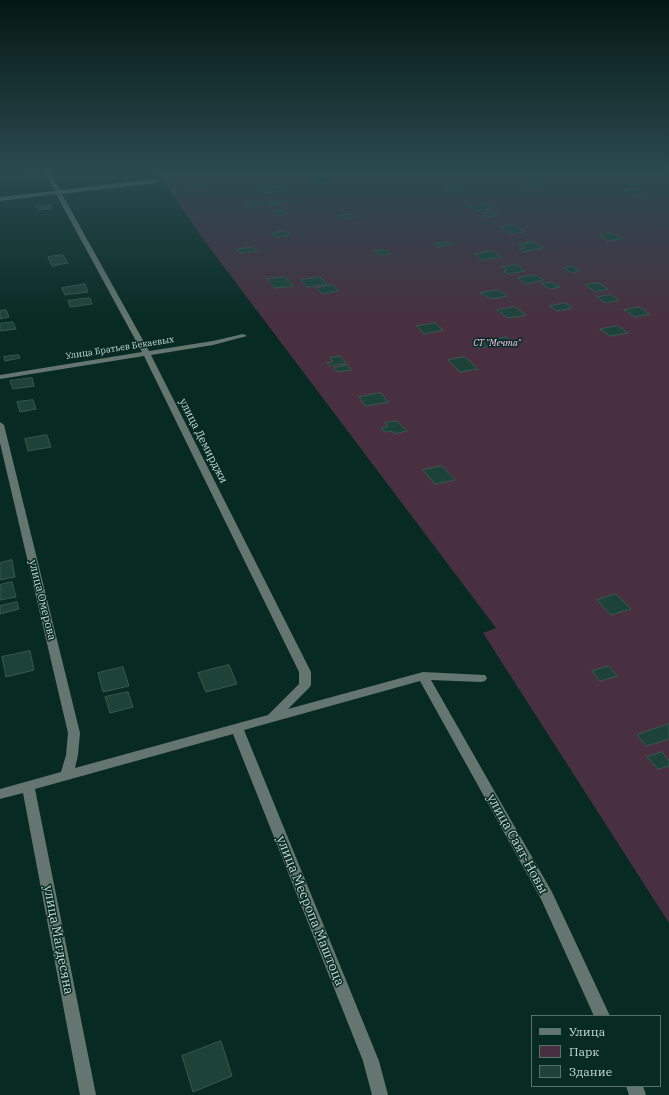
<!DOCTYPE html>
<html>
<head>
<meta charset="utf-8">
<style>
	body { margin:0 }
	#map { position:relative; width:669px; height:1095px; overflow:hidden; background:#072b23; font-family:"IBM Plex Serif",serif }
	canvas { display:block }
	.legend { position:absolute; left:531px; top:1015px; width:130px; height:72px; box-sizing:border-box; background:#072b23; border:1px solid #55726b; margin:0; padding:5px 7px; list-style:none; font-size:12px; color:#c9dcd6 }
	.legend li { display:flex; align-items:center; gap:8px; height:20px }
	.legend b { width:20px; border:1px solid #55726b }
</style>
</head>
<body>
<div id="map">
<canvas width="669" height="1095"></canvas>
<ul class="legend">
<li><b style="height:5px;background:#657671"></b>Улица</li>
<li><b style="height:11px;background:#483041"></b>Парк</li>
<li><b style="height:11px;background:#1d4339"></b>Здание</li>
</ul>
</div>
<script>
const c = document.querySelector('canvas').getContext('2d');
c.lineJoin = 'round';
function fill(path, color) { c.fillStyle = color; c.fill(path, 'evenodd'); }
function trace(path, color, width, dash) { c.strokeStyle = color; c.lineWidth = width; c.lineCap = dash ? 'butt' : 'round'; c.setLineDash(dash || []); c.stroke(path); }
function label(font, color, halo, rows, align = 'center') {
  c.font = font + ' "IBM Plex Serif",serif'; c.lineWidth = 3; c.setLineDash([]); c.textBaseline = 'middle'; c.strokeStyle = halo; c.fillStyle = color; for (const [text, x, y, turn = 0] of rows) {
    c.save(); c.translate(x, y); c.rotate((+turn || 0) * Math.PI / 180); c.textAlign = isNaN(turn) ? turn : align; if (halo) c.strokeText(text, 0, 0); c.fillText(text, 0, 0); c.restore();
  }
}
fill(new Path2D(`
	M155,170H669V923L483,633L496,628L206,243Z`), '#483041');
const building = new Path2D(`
	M37,170L39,174L26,176L24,172Z
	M535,170H553L555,171L540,173Z
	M325,177L332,182L320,184L313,179Z
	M539,183L546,187L532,189L526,185Z
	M204,184L206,187L190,189L187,186Z
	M279,187L282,191L265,193L262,190Z
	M457,187L462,191L450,192L445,189Z
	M636,189L647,194L635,196L624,190Z
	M257,201L260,204L249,206L246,203Z
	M284,201L286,203L269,205L267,203Z
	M487,204L493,208L476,211L469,206Z
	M50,205L52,209L38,210L36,207Z
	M284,210L288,214L279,215L274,211Z
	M493,212L498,215L488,217L483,213Z
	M351,214L354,217L344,219L340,216Z
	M514,225L525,232L510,234L500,227Z
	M286,231L290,235L277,237L273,233Z
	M612,233L622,239L607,241L600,235Z
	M449,242L453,244L437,247L434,244Z
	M534,242L543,248L523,252L519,249L525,248L519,244Z
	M254,247L257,251L240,253L237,250Z
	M386,250L390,254L378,255L374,251Z
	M493,251L501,257L482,260L475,254Z
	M63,255L68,263L52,266L48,257Z
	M517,265L525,271L507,274L504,272L507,270L503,267Z
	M573,266L580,271L572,273L564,268Z
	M536,275L544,280L526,284L518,278Z
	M285,277L293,286L275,288L267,279Z
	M320,277L327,284L307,287L301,280Z
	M552,282L560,287L550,289L542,284Z
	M599,283L608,289L595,292L586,285Z
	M85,284L88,292L65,295L62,288Z
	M333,285L338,291L322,294L316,288Z
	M498,290L507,296L492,299L480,293Z
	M611,295L619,300L605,303L597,297Z
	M90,298L92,304L70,307L68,301Z
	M566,303L572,308L557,311L550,306Z
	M515,307L526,315L508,318L497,310Z
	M639,307L650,314L635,317L624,310Z
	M6,310L9,317L0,319V311Z
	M13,322L16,329L0,331V324Z
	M435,323L443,330L424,334L417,326Z
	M618,326L628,333L610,336L600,329Z
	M507,337L513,343L478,348L474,345Z
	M19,355L20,358L5,361L4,357Z
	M340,356L346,363L330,366L327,363L333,362L330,358Z
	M465,357L478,369L460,372L448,360Z
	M348,365L351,370L338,372L334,368Z
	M32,378L34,386L13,389L10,381Z
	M381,393L388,402L366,406L359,397Z
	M33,400L36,409L20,412L17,402Z
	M397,421L407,431L394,434L392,431L385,432L381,428L388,427L385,423Z
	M47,435L51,447L28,451L25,439Z
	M442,466L455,480L435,484L423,470Z
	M12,560L15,577L0,580V563Z
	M12,582L16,597L0,600V585Z
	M616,594L631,609L611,615L597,600Z
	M17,602L19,609L0,614V606Z
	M30,651L34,670L6,677L2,657Z
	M229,665L237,684L206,692L198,673Z
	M609,666L617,676L600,681L592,671Z
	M123,667L129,686L103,692L98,673Z
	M128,692L133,707L110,713L105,697Z
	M669,724V739L646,746L637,735Z
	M662,752L669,761V766L658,769L647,757Z
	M221,1041L232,1076L193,1092L182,1056Z`);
fill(building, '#1d4339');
trace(building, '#36594f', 1);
fill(new Path2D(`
	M44,170H48L60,190L156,179L159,181L156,183L62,194L149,351L213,341L243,334L247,336L213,345L151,355L311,672V685L309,688L288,709L423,672L485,675L487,678L485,681L481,682L431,680L552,892L610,1016H594L541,899L420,681L244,730L379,1061L388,1095H372L363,1061L233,734L35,789L96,1095H80L23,793L0,799V789L61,772L66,755L68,733L0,443V422L4,425L80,733L78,755L75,768L268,715L299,684V672L144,356L0,379V375L142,352L56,194L0,201V197L55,191Z
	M626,1086H643L646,1095H629Z`), '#657671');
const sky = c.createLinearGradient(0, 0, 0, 323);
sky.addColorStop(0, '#041813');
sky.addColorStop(0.53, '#2b4a50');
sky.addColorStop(1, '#2b4a5000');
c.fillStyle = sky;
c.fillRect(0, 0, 669, 323);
label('italic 9px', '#fec9ef', '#072b23', [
	["СТ \"Мечта\"",497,343]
]);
label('9px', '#c9dcd6', '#072b23', [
	["Улица Братьев Бекаевых",120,348,-9]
]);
label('11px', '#c9dcd6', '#072b23', [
	["улица Демирджи",203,441,63],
	["улица Омерова",42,600,76]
]);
label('13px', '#c9dcd6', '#072b23', [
	["улица Саят-Новы",517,844,61],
	["улица Месропа Маштоца",310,911,68],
	["улица Магдесяна",58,940,79]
]);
</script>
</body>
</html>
